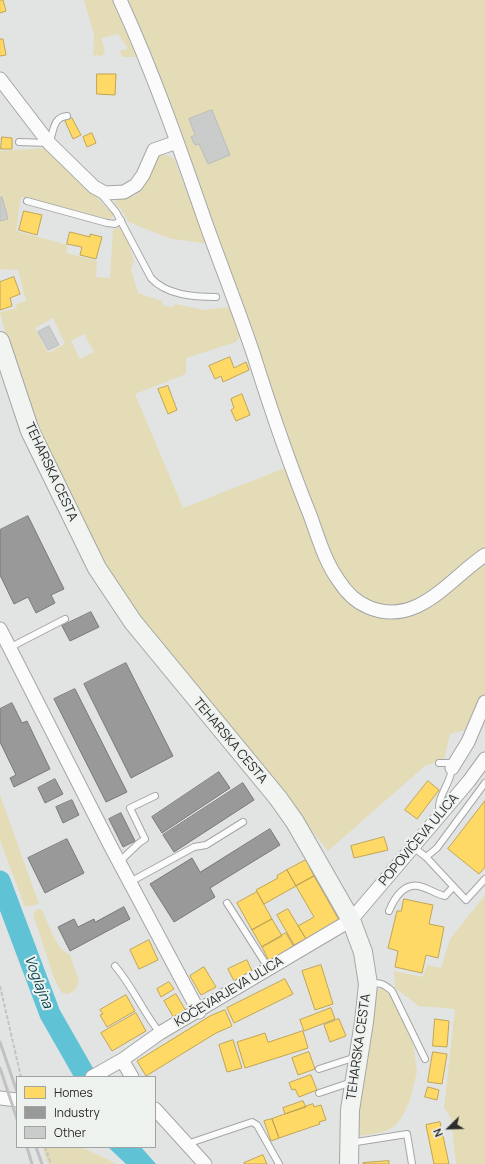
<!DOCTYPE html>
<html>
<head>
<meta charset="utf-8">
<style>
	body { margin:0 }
	#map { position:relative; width:485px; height:1164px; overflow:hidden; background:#e2e4e3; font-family:Manrope,sans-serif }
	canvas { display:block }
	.legend { position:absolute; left:16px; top:1076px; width:140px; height:72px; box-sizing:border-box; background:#eef2ef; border:1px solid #a0a3a1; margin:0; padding:5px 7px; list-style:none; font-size:12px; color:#2b2c2b }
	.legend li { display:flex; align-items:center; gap:8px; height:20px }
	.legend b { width:20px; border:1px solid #a0a3a1 }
	.north { position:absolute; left:429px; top:1108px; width:40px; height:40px; -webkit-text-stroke:3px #eef2ef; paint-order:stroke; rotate:247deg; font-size:11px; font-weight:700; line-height:16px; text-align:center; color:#2b2c2b }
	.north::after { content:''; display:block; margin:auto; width:14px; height:18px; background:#2b2c2b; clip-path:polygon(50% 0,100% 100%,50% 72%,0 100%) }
</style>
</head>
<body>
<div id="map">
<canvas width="485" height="1164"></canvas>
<ul class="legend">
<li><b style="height:11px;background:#ffd966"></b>Homes</li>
<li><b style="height:11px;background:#999"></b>Industry</li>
<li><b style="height:11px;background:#cacccb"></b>Other</li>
</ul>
<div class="north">N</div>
</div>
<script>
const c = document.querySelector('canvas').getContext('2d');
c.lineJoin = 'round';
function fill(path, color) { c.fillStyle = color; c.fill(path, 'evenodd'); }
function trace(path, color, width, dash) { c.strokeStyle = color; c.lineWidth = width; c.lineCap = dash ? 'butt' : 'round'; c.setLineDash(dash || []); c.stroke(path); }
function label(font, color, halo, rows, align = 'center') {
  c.font = font + ' Manrope,sans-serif'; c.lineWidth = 4; c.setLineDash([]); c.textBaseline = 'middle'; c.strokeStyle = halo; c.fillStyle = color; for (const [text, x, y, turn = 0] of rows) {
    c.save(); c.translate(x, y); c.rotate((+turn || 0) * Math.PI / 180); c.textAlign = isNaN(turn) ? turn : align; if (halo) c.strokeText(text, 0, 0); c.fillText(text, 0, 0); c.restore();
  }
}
fill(new Path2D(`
	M84,0H115L141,57H123L119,51L128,49L118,34L101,38L105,52L102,56L93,55L94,35Z
	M126,0H485V720L478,728C468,728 460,732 450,734L444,760L426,765L328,851L262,768L176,667L101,562L36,430L12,360L0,312L17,308L16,304L26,301L18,270L0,269V151L47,148L114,215L109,219L21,197L16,231L68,245L66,253L97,261L96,277L110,278L113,230L120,227L129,245L134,261L131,269L138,293L162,301L163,306L173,307L175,304L204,310L230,307L240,336L236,342L186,358V374L135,394L183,508L295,464L179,125ZM53,318L65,344L48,353L35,328ZM84,334L94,352L80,359L71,341Z
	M158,155H168L174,159L208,244L168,238L129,222L121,209L115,204V200L136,195L138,192Z
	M0,795L39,904L25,907L0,840Z
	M485,895V1164H456L451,1118L444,1108L455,1009L419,1006L395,988L394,971L423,977L427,965L441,968L450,939Z
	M37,909L42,910C49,924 55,948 70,955L79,981L75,990L68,994L62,993L54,978L33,914Z
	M382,987L392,997L413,1043L417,1072L410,1100L402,1117L395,1126L383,1132L361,1136L356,1130L375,992Z
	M42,1147H81L117,1164H48Z`), '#e3dcb6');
fill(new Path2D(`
	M108,1147H141L156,1164H126Z`), '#5fc2d5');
fill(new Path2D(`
	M0,1108H17V1135H8Z`), '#e2e4e3');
const homes = new Path2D(`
	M0,0H3L6,11L0,13Z
	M0,39H3L6,55L0,56Z
	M97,74H116L115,95L97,94Z
	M72,118L81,135L73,139L65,121Z
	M92,133L96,143L87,147L83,137Z
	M2,137L12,138V149H1Z
	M24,211L42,215L37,235L19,230Z
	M70,232L90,237V234L102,237L96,259L80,255L82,247L67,244Z
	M14,277L20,294L10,298L12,306L0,310V282Z
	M230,357L234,368L246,362L249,370L223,382L221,376L215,379L209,366Z
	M168,386L177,410L168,414L158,389Z
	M242,394L250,415L236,421L231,410L234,408L231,399Z
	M428,781L439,790L417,819L405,810Z
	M485,801V867L479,874L448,849Z
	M384,837L388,850L354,858L351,846Z
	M306,860L314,876L296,886L287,870Z
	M287,870L296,886L264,904L256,890L278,878L277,876Z
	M314,876L339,920L306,939L298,926L314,917L296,886Z
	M257,892L272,919L252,930L237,903Z
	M404,899L433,905L429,924L444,927L438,958L426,955L422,973L395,967L398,951L388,948L397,911H401Z
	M288,909L306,939L294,945L277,915Z
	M272,919L282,936L262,947L252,930Z
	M286,933L294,947L269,961L262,947Z
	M149,940L158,960L139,969L130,950Z
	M247,960L253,973L234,981L228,969Z
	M321,965L333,1004L315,1010L302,971Z
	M204,967L216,987L201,995L190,976Z
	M285,979L293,994L234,1023L227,1008Z
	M169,982L174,989L161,997L157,989Z
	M176,994L186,1011L174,1018L164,1001Z
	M126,995L135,1011L107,1027L100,1015L103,1014L100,1010Z
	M331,1008L335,1019L304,1031L300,1020Z
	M225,1010L232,1026L216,1033L146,1076L137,1061L210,1016Z
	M136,1013L146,1031L112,1051L101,1033Z
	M339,1019L346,1036L330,1042L324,1025Z
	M435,1019L449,1021L447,1047L433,1046Z
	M303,1031L308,1048L245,1068L237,1042L265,1033L268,1042Z
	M233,1040L242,1068L227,1072L219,1045Z
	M309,1052L315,1069L298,1075L292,1058Z
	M433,1052L447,1054L442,1084L428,1082Z
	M311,1075L317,1090L299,1097L295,1089L292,1090L289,1083Z
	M428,1087L439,1090L437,1100L425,1097Z
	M303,1101L306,1107L285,1114L283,1108Z
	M313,1104L314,1107L321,1105L326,1120L319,1122L320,1124L279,1138L272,1119Z
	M272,1119L279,1138L271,1141L264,1121Z
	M440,1122L449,1164H434L426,1125Z
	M263,1155L267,1164H245L244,1163Z
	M389,1161V1164H363V1163Z`);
fill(homes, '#ffd966');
trace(homes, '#bfa554', 1);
const industry = new Path2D(`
	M28,516L64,589L51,595L55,603L36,613L28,597L14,604L0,575V530Z
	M91,612L99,627L70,641L62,626Z
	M126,663L173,756L131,778L84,684Z
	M75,689L127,792L106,802L54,699Z
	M12,703L22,723L27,721L50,769L14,787L10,778L16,775L0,742V709Z
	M219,772L230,788L162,833L152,817Z
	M55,779L63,794L45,803L38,788Z
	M243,783L254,800L174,852L163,835Z
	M72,800L79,815L63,823L56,807Z
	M121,813L135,841L123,847L109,819Z
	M270,829L280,845L210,888L215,897L174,922L150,884L192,858L200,872Z
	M67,839L84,873L45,893L28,858Z
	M124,907L130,919L70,951L58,927L74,919L78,927L94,919L95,922Z`);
fill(industry, '#999');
trace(industry, '#787878', 1);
trace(new Path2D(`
	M0,881L50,1014L86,1077`), '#5fc2d5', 21);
const building = new Path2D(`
	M212,110L230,155L208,164L199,144L195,145L191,137L195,135L189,119Z
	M2,197L8,219L0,221V198Z
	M49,326L59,345L48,350L38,332Z`);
fill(building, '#cacccb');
trace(building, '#bbbcbc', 1);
const lane = new Path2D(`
	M19,142L49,143C54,133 52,117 67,116
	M101,194L116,212L151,278C166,295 194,297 216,297
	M27,201L107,223L115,224L121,220
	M9,648L65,619
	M439,763H448L452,768C451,784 435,798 440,813
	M413,847L426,857L437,848L485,783
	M426,857L466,900L485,879
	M119,862L139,843L145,839L130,808L155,796
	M130,882L194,847L206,845L243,822
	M227,903L269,969
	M389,911C394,899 403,883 419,886C428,888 436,894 445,896L453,887
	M115,966C133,987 143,1012 160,1033
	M369,984C380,982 384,984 392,991L425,1059
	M319,1069L356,1057
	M319,1093L352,1082
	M350,1143L407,1134L412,1164
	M187,1144L252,1122L257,1125L279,1164`);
const street = new Path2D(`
	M120,0C153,72 179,146 205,221C221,266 239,311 254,356C271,410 289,463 310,515C318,537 325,562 339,581C346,592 356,602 368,607C417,628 449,579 485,555
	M0,79L49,143L94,187L105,193L124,192L136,185L143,175L154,150L177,142
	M0,629L111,847L199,1012
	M452,768L468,742L485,702
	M122,1060L132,1077
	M92,1077L122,1060L160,1033L351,920L469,781L485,759
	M0,1098L17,1100
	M155,1109L205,1164`);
const secondary = new Path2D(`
	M0,341L30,431L97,568L133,622L278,798L295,822L351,920L363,952L368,984L364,1022L350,1110L349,1164`);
trace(lane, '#a4a6a5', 8);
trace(street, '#a4a6a5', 15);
trace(secondary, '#a4a6a5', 20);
trace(new Path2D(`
	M0,986L21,1077
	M45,1147L51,1164`), '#c2c3c2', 2, [4, 2]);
trace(lane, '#fbfbfb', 6);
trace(street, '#fbfbfb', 13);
trace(secondary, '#f2f4f1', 18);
trace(new Path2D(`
	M0,1042L17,1092
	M0,1068L17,1119
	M27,1147L32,1164
	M36,1147L42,1164`), '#c1c1c1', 3);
label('13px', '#2b2c2b', '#eef2ef', [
	["TEHARSKA CESTA",51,472,65],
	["TEHARSKA CESTA",230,741,50],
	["POPOVIČEVA ULICA",419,840,-50],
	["KOČEVARJEVA ULICA",229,992,-31],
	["TEHARSKA CESTA",359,1047,-82]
]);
label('italic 14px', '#06434e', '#eef2ef', [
	["Voglajna",38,982,69]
]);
</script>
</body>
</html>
